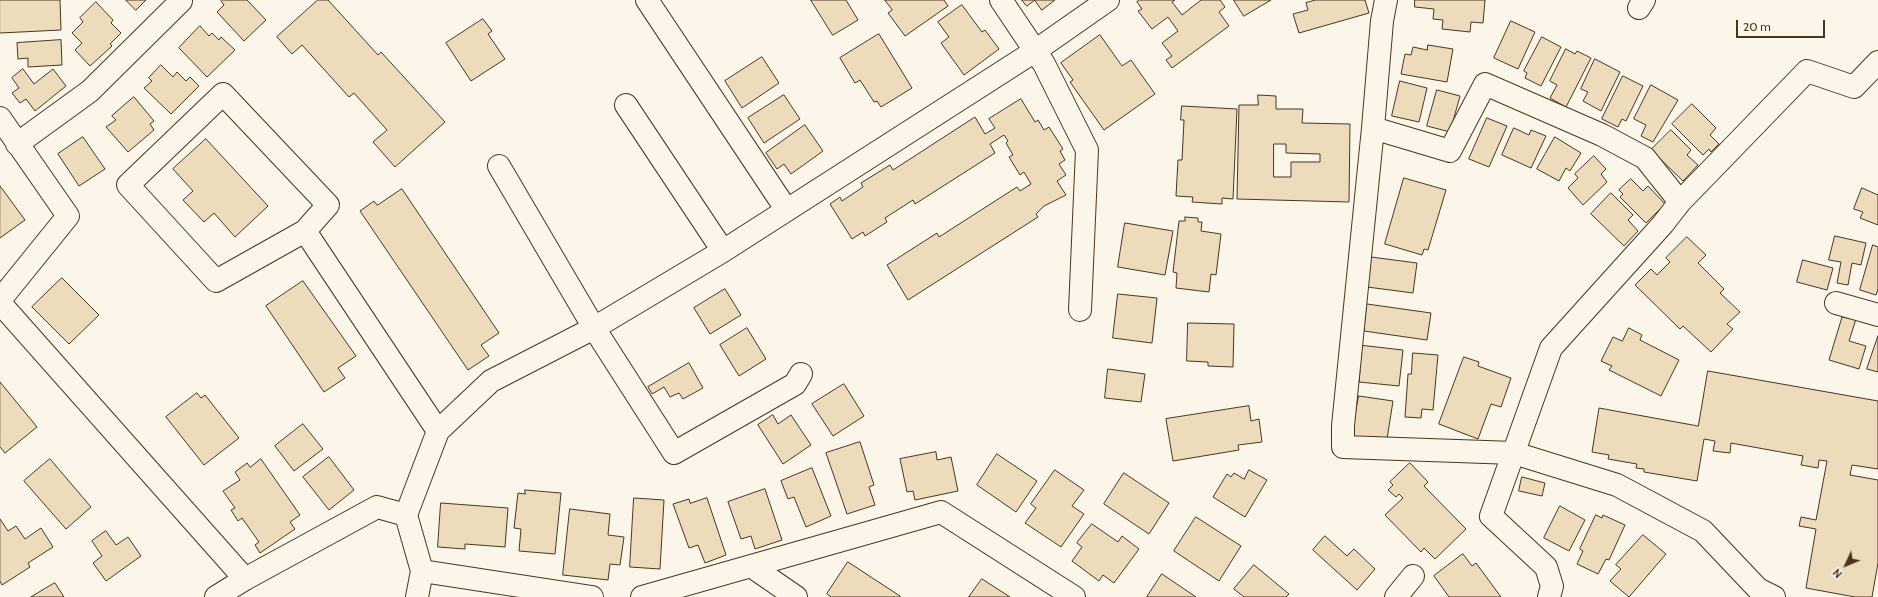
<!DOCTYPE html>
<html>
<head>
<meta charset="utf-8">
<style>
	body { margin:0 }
	#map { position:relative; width:1878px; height:597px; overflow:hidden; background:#fbf6e9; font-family:Cabin,sans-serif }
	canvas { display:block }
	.north { position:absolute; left:1826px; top:545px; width:40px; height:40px; -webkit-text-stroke:3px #fbf6e9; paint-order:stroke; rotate:226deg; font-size:11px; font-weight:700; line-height:16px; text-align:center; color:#4a3520 }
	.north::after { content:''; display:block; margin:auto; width:14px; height:18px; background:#4a3520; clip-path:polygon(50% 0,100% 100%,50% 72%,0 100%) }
	.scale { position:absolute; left:1736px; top:20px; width:89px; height:18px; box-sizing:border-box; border:2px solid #4a3520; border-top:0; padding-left:5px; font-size:12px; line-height:14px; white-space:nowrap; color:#4a3520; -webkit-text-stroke:3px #fbf6e9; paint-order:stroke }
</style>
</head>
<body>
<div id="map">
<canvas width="1878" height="597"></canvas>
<div class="north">N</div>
<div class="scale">20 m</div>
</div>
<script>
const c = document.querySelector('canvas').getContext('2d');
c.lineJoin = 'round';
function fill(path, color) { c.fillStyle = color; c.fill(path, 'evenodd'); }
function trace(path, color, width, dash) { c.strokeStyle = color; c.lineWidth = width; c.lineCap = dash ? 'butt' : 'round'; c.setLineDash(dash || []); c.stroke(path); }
const building = new Path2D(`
	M0,0H60L61,30L0,33Z
	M126,0H146L136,10Z
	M222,0H247L266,20L244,41L217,12L224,5L221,1Z
	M318,0H328L378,55L381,52L445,122L395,167L373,142L387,130L354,93L349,97L302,45L292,54L277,37Z
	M811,0H846L858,20L833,35Z
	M885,0H944L948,6L905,36L888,13L892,10Z
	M1022,0H1035L1027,6Z
	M1035,0H1055L1042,10Z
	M1140,0H1175L1172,2L1182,15L1201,0H1220L1225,7L1219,12L1229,26L1172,68L1166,60L1172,56L1162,43L1178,31L1168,17L1152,29L1138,11L1142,9L1137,2Z
	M1234,0H1271L1244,16Z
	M1316,0H1365L1369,13L1299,33L1293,14L1308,10L1306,3Z
	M1415,0H1485L1483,23L1471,22L1470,32L1442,29L1443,20L1433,19L1434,9L1415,7Z
	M96,2L113,20L111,23L121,33L110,44L112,46L90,66L75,50L82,43L72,33L83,22L80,18Z
	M962,5L982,32L985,30L999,49L964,75L941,43L949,37L938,22Z
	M483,19L492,31L488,34L505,59L471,81L446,43Z
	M1511,21L1535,32L1518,69L1494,58Z
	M200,26L209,36L212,33L219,40L221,37L235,50L207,77L179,48Z
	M879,34L912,88L881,107L877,101L874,102L860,80L855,83L840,58Z
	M1100,35L1122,66L1131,60L1155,94L1104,130L1070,82L1073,80L1061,63Z
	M1542,37L1561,47L1541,86L1525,78L1527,73L1524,71Z
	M61,40L62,65L28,67V58L18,59L17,43Z
	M1428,45L1453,49L1447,82L1401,74L1405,54L1411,55L1413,47L1427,50Z
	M1566,49L1575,54L1577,51L1591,58L1566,107L1550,98L1557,85L1550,81Z
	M762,57L779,83L742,108L725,81Z
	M1595,59L1620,72L1601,111L1583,101L1588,92L1581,89Z
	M161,65L173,77L177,72L186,81L190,77L199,86L171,114L144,88L152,81L149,78Z
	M23,69L34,84L53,69L66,86L35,111L26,99L20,103L12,93L19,88L12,78Z
	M1623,76L1643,86L1626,121L1622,119L1618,127L1602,119Z
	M1400,81L1427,88L1419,122L1392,116Z
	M1651,85L1678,100L1653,142L1641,136L1646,125L1634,119Z
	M1437,90L1460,96L1450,132L1427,126Z
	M784,95L800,119L764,143L748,118Z
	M1258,95L1276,96V109H1303L1302,123L1350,124L1349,202L1237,199L1239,105H1258ZM1274,144H1286V153L1320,154V162H1291V177H1274Z
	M134,97L154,121L150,124L154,130L128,152L106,127L116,120L112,116Z
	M1021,99L1035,122L1038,120L1044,130L1049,127L1063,149L1060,151L1065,160L1059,164L1066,175L1057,181L1066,195L1044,206L1036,214L1038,217L908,300L887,265L937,233L939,237L1017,187L1020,191L1031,184L1024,172L1020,175L1009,157L1013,155L1006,143L1008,141L1004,135L990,144L995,153L915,204L913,200L885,218L887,222L865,236L863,232L852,239L830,204L840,197L842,201L863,187L861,183L890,165L893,170L975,117L985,134L995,128L989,119Z
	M1692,104L1716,128L1710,135L1719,144L1711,152L1709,149L1703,155L1672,124Z
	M1182,106L1237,109L1233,199L1222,198V204L1192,202L1193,197L1176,196L1178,160H1182L1184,120H1181Z
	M1487,118L1507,126L1489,167L1469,159Z
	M805,125L823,151L791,174L784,164L777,169L766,153Z
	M1514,128L1529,135L1531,130L1546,136L1531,168L1502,155Z
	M1671,130L1691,150L1687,155L1698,165L1683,181L1651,150Z
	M83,137L105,169L79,186L58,154Z
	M1555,137L1581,153L1570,171L1566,168L1559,181L1537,169Z
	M206,139L268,206L235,237L214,213L204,222L183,200L193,191L173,169Z
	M1594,156L1606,169L1601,174L1607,182L1583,205L1568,188L1578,178L1575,174Z
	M1404,178L1446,190L1428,250L1424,249L1422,255L1385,244Z
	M1631,179L1643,191L1648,186L1665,204L1646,223L1620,197L1623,194L1619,190Z
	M0,186L25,220L0,238Z
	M1862,188L1878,195V225L1860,218L1863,212L1854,209Z
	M402,189L499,333L481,345L489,356L468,370L360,211L374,201L377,205Z
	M1611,193L1633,215L1628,220L1638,231L1624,246L1591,214Z
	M1185,217L1198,218V222H1202L1201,231L1221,234L1216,275L1211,274L1209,292L1176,288L1177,273L1173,272L1179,221H1185Z
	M1125,223L1173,231L1165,275L1118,267Z
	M1835,236L1866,243L1861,265L1852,263L1848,285L1837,283L1841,262L1829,260Z
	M1687,237L1706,255L1698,263L1724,289L1720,293L1740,312L1727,324L1733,329L1711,352L1683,326L1680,329L1635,285L1651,269L1657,275L1670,262L1666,258Z
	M1873,245L1878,247V289L1876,295L1860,290Z
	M1371,257L1417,263L1413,293L1367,287Z
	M1803,260L1833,268L1827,290L1797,282Z
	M62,278L99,315L69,344L32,307Z
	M303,281L356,356L338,368L345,378L324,392L266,306Z
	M725,289L741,315L710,334L694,308Z
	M1118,294L1157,298L1152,343L1113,338Z
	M1367,304L1431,313L1427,340L1364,331Z
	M1847,316L1856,319L1849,341L1866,346L1859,369L1829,360L1842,317L1847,318Z
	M1188,323L1234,324L1233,367L1208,366V362L1187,361Z
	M747,328L766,359L739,376L720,345Z
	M1629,328L1642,335L1640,340L1679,360L1661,396L1609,370L1612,366L1601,361L1613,337L1622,341Z
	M1878,336V372L1867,369Z
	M1359,345L1403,350L1399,386L1359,382L1360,370H1356Z
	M1413,353L1438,355L1433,410L1422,409L1421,418L1405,417L1408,374H1411Z
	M1464,357L1479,362L1478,366L1511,378L1501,407L1491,404L1478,439L1439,424Z
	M689,363L703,388L683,399L679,393L670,397L664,387L652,394L648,387Z
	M1108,369L1145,374L1141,402L1105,398Z
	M1708,371L1878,401V469L1852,465L1850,475L1878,480V563L1872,597H1855L1806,588L1816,529L1799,526L1801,517L1816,520L1827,461L1819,460L1818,468L1801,465L1803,456L1731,443L1730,453L1713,451L1715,441L1704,439L1697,481L1644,472V469L1636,468L1637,464L1608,459L1609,455L1592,452L1599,408L1698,426Z
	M0,382L37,427L5,453L0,447Z
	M844,384L864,416L833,436L812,404Z
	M197,393L201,398L205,395L239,438L204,465L166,417Z
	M1359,396L1393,401L1387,439L1372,437L1371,442L1351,438Z
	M1249,406L1251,421L1259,419L1262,442L1238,445L1239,450L1173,461L1166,419Z
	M773,415L778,424L791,415L811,445L783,464L758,425Z
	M303,424L323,449L294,471L275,446Z
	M860,442L874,485L869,487L875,505L847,514L826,453Z
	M936,452L937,460L951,457L958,491L915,500L913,491L907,492L900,459Z
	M997,454L1037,481L1016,512L977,485Z
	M329,457L354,490L329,510L303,477Z
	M50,459L91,507L66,529L24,481Z
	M261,459L300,515L290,522L295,529L260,553L255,545L259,542L242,518L238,521L231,510L235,508L223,491L240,480L235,472L247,463L250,467Z
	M1410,463L1428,482L1424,486L1466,529L1435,559L1424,548L1421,552L1385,515L1403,498L1399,494L1396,497L1388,490L1393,485L1390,482Z
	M812,468L831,516L806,527L794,497L788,499L781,481Z
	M1055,470L1084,490L1072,506L1084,514L1061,547L1025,523L1036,508L1031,504Z
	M1249,470L1267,480L1245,517L1213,497L1227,474L1231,477L1234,473L1244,479Z
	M1124,473L1169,503L1149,534L1104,504Z
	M1522,477L1545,483L1542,496L1519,491Z
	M765,489L782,540L755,549L751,536L741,539L728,502Z
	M525,490L561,493L555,554L519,551L521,529L514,528L518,493L525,494Z
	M634,498L664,500L660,569L630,567Z
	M707,498L726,555L705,563L698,545L689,548L673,504L689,499L690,503Z
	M441,503L508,508L505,547L465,544V549L438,547Z
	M1560,506L1585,520L1569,551L1544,538Z
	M570,509L610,514L608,535L624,537L620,565L610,564L608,580L563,575Z
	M1596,515L1602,518L1603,515L1625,525L1609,560L1606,559L1598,574L1577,564L1583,551L1580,549Z
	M1196,517L1241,546L1219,581L1174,551Z
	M0,519L8,531L16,526L25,539L41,528L53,547L28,563L30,567L2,585L0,581Z
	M1092,524L1118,542L1122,536L1139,549L1114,583L1103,575L1099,581L1072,561L1082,547L1077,543Z
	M106,531L116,545L128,537L141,556L106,581L93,563L102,556L92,541Z
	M1643,535L1666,554L1629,597L1610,581L1621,569L1616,565Z
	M1325,536L1347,556L1354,549L1375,569L1357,590L1313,550Z
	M1463,554L1472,566L1476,563L1501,597H1449L1434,576Z
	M848,562L900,596V597H831L827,594Z
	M1254,565L1289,594L1286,597H1244L1234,589Z
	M1162,574L1196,597H1147Z
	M982,579L1010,597H969Z
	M55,583L64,597H31Z`);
fill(building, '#ecdcbc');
trace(building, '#4a3520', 1);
const minor = new Path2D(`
	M647,0L786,209
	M1001,0L1044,64L1087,150L1080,310
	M1386,0L1382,21L1373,128L1343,426V447L1514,453L1617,485L1703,531L1758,589L1774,597
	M1639,8L1644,0
	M626,105L723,251
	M0,118L68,216L0,300
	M1373,128L1450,151L1485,84L1602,135L1645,158L1680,202
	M17,144L90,91L181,1
	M499,166L594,328L674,453L795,384L801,374
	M305,231L216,281L128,185L223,94L328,205L305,231L438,431
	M0,303L245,579L377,507L406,515
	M1836,303L1878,315
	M751,566L796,597
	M422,571L592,597
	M216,597L245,579
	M417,597L422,571L406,515L438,431L491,381L594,328L723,251L1035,51L1108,0
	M642,597L941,512L1074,597
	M1396,597L1413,576
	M1549,597L1552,586L1546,567L1491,516L1551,348L1663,224L1680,202L1807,71L1854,87L1878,62`);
trace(minor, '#4a3520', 24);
trace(minor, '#fbf6e9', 22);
</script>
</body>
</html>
